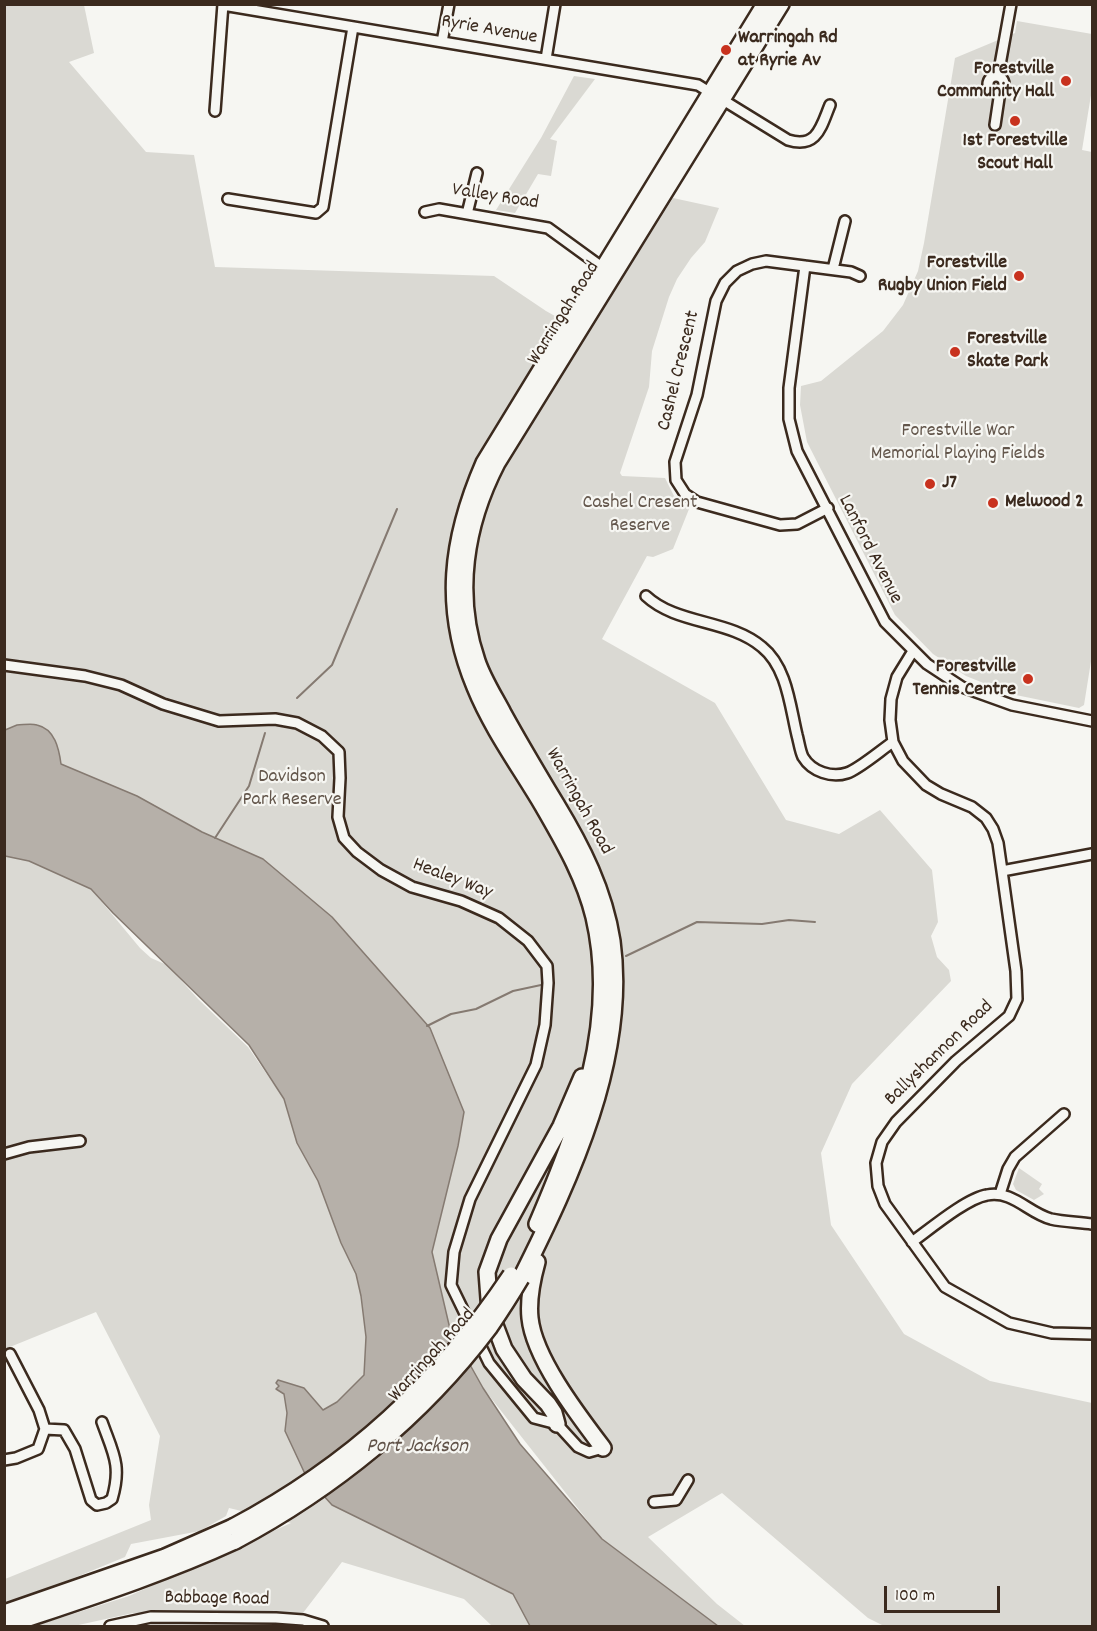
<!DOCTYPE html>
<html>
<head>
<meta charset="utf-8">
<style>
	body { margin:0 }
	#map { position:relative; width:1097px; height:1631px; overflow:hidden; background:#f6f6f2; font-family:Dekko,sans-serif }
	canvas { display:block }
	.frame { position:absolute; inset:0; border:6px solid #3b2a1e; pointer-events:none }
	.scale { position:absolute; left:884px; top:1586px; width:116px; height:27px; box-sizing:border-box; border:3px solid #3b2a1e; border-top:0; padding-left:8px; font-size:18px; line-height:21px; white-space:nowrap; color:#3b2a1e; -webkit-text-stroke:4px #f6f6f2; paint-order:stroke }
</style>
</head>
<body>
<div id="map">
<canvas width="1097" height="1631"></canvas>
<div class="frame"></div>
<div class="scale">100 m</div>
</div>
<script>
const c = document.querySelector('canvas').getContext('2d');
c.lineJoin = 'round';
function fill(path, color) { c.fillStyle = color; c.fill(path, 'evenodd'); }
function trace(path, color, width, dash) { c.strokeStyle = color; c.lineWidth = width; c.lineCap = dash ? 'butt' : 'round'; c.setLineDash(dash || []); c.stroke(path); }
function label(font, color, halo, rows, align = 'center') {
  c.font = font + ' Dekko,sans-serif'; c.lineWidth = 4.5; c.setLineDash([]); c.textBaseline = 'middle'; c.strokeStyle = halo; c.fillStyle = color; for (const [text, x, y, turn = 0] of rows) {
    c.save(); c.translate(x, y); c.rotate((+turn || 0) * Math.PI / 180); c.textAlign = isNaN(turn) ? turn : align; if (halo) c.strokeText(text, 0, 0); c.fillText(text, 0, 0); c.restore();
  }
}
fill(new Path2D(`
	M5,5H84L94,53L69,62L146,152L194,155L215,267L494,276L546,311L587,334L673,198L719,208L705,242L691,258L677,279L669,297L652,351L649,387L620,473L622,476L665,478L674,496L689,509L673,549L653,557L647,556L602,639L715,703L786,820L839,834L880,810L932,870L938,922L931,936L937,957L949,970L951,981L852,1084L821,1153L831,1225L904,1334L990,1381L1092,1403V1626H884L868,1618L722,1493L648,1537L717,1604L745,1626H718L602,1539L483,1388L450,1329L432,1252L458,1146L429,1028L332,917L263,859L202,832L137,796L60,764L58,745L17,725L5,730Z
	M1017,21L1092,34V89L1082,150L1092,152V655L1084,705L1079,708L1011,694L966,676L933,654L895,615L807,442L800,405L801,386L821,381L883,331L903,305L918,271L924,243L955,58L1015,33Z
	M574,76L595,79L550,139L557,141L551,176L538,174L515,213L496,210L541,138Z
	M5,856L29,861L91,889L140,948L151,958L167,965L198,999L248,1047L284,1099L297,1143L318,1181L341,1243L356,1274L361,1296L366,1337L364,1375L337,1402L323,1410L304,1388L278,1381L276,1383L279,1386L277,1389L284,1394L287,1413L285,1431L332,1505L514,1594L530,1626H492L464,1599L342,1562L303,1613H133L74,1626H35L129,1596L291,1523L229,1508L226,1516L200,1531L131,1544L125,1557L57,1585L5,1604V1579L151,1520L149,1505L160,1436L96,1312L5,1349Z
	M1019,1168L1042,1184L1039,1189L1044,1194L1034,1200L1016,1190L1013,1184Z`), '#dad9d3');
const water = new Path2D(`
	M17,725C23,725 31,723 37,725C55,729 59,749 61,764L137,796L202,832L263,859L332,917L430,1028L464,1112L458,1146L432,1252L450,1329L483,1388L520,1444L602,1539L718,1626H530L513,1594L332,1505L306,1476L285,1431L287,1413L284,1394L276,1389L279,1386L276,1383L278,1380L304,1388L323,1410L337,1402L364,1375L366,1337L361,1296L356,1274L341,1243L318,1181L297,1143L284,1099L249,1045L113,913L91,889L29,861L5,856V730Z`);
fill(water, '#b6b0a9');
trace(water, '#857a71', 1.5);
trace(new Path2D(`
	M297,698L332,665L397,509
	M215,838L249,786L265,733
	M626,956L697,922L762,924L789,920L815,922
	M427,1026L451,1014L476,1009L513,991L541,985`), '#857a71', 2);
const minor = new Path2D(`
	M223,5L698,85L711,93
	M442,42L449,4
	M546,59L555,4
	M988 84a8 8 0 1 1 16 0a8 8 0 1 1-16 0Z
	M998,76L1011,4
	M723,100L788,140C817,149 821,127 830,105
	M215,111L223,4
	M995,125L999,98L998,92
	M228,199L316,213L323,207L353,27
	M425,212L439,209L548,228L603,268
	M467,214L477,173
	M805,266L789,388V419L797,451L885,622L927,664L962,687L1012,705L1092,721
	M833,269L845,221
	M828,508L797,524L780,525L697,502L685,494L676,480L675,462L697,395L716,301L725,283L737,271L752,264L766,261L851,272L860,276
	M646,596C677,625 729,619 762,647C787,667 790,706 797,735C799,742 800,751 803,757C812,772 832,778 847,773C859,769 881,750 893,742
	M913,651L897,677L891,699L890,720L893,742L903,761L926,785L941,794L972,807L986,818L993,829L998,843L1002,871L1016,971L1017,999L1009,1016L956,1061L896,1122L882,1142L876,1163L878,1186L885,1204L945,1287L1009,1323L1052,1333L1092,1334
	M4,665L85,676L121,685L163,704L219,721L275,719L297,723L322,736L339,752L340,778L338,817L344,838L357,852L381,870L412,887L461,901L499,918L528,941L547,966L548,983L545,1025L536,1065L470,1199L454,1252L451,1285L489,1363L534,1418L557,1424L578,1447L589,1452L603,1448
	M1002,871L1092,854
	M4,1154L29,1147L80,1141
	M1000,1194L1008,1169L1015,1157L1064,1114
	M912,1242C930,1229 967,1198 987,1195C1013,1190 1028,1213 1051,1219C1064,1222 1079,1222 1092,1224
	M45,1429L64,1430L75,1449L91,1500L97,1505L106,1503L112,1499C122,1465 113,1453 102,1422
	M4,1460L16,1458L38,1449L45,1429L39,1410L10,1354
	M654,1502L676,1500L688,1480
	M110,1626L151,1617L276,1618L303,1620L323,1626`);
const trunk = new Path2D(`
	M537,1224C578,1128 619,1023 594,917C584,876 563,841 543,806C520,767 492,729 475,687C442,608 451,539 484,463L765,4
	M537,1262C532,1280 528,1299 530,1318C534,1358 578,1415 603,1448
	M521,1278C571,1178 628,1057 612,941C604,890 582,847 556,804C538,774 520,744 503,713C494,696 483,679 477,661C454,594 465,525 497,463L781,4
	M557,1424L554,1413L548,1404L524,1379L504,1349L490,1312L487,1272L499,1239L561,1126L582,1077
	M4,1613L165,1557L233,1527
	M5,1626C82,1600 161,1575 235,1541`);
trace(minor, '#3b2a1e', 14);
trace(trunk, '#3b2a1e', 20);
trace(minor, '#f6f6f2', 9);
trace(trunk, '#f6f6f2', 15);
const trunkBridge = new Path2D(`
	M233,1527C350,1465 438,1384 511,1275
	M235,1541C333,1489 422,1417 489,1328C500,1312 511,1295 521,1278`);
trace(trunkBridge, '#3b2a1e', 20, []);
trace(trunkBridge, '#f6f6f2', 15);
for (const [x, y, r, color] of [
	[726,50,6,"#c8321e"],
	[1066,81,6,"#c8321e"],
	[1015,121,6,"#c8321e"],
	[1019,276,6,"#c8321e"],
	[955,352,6,"#c8321e"],
	[930,484,6,"#c8321e"],
	[993,503,6,"#c8321e"],
	[1028,679,6,"#c8321e"]
]) { const dot = new Path2D(); dot.arc(x, y, r, 0, 2 * Math.PI); c.fillStyle = color; c.fill(dot); trace(dot, '#f6f6f2', 2); }
label('20px', '#3b2a1e', '#f6f6f2', [
	["Ryrie Avenue",489,31,10],
	["Valley Road",495,198,9],
	["Warringah Road",565,314,-58],
	["Cashel Crescent",680,371,-76],
	["Lanford Avenue",869,550,63],
	["Warringah Road",578,802,61],
	["Healey Way",452,880,21],
	["Ballyshannon Road",940,1054,-44],
	["Warringah Road",433,1356,-48],
	["Babbage Road",217,1600,1]
]);
label('bold 20px', '#3b2a1e', '#f6f6f2', [
	["Warringah Rd",738,39],
	["at Ryrie Av",738,62],
	["Forestville",1054,70,"right"],
	["Community Hall",1054,93,"right"],
	["1st Forestville",1015,142,"center"],
	["Scout Hall",1015,165,"center"],
	["Forestville",1007,264,"right"],
	["Rugby Union Field",1007,287,"right"],
	["Forestville",967,340],
	["Skate Park",967,363],
	["J7",942,484],
	["Melwood 2",1005,503],
	["Forestville",1016,668,"right"],
	["Tennis Centre",1016,691,"right"]
], 'left');
label('20px', '#63564b', '#f6f6f2', [
	["Forestville War",958,432],
	["Memorial Playing Fields",958,455],
	["Cashel Cresent",640,504],
	["Reserve",640,527],
	["Davidson",292,778],
	["Park Reserve",292,801]
]);
label('italic 21px', '#605248', '#f6f6f2', [
	["Port Jackson",417,1448]
]);
</script>
</body>
</html>
